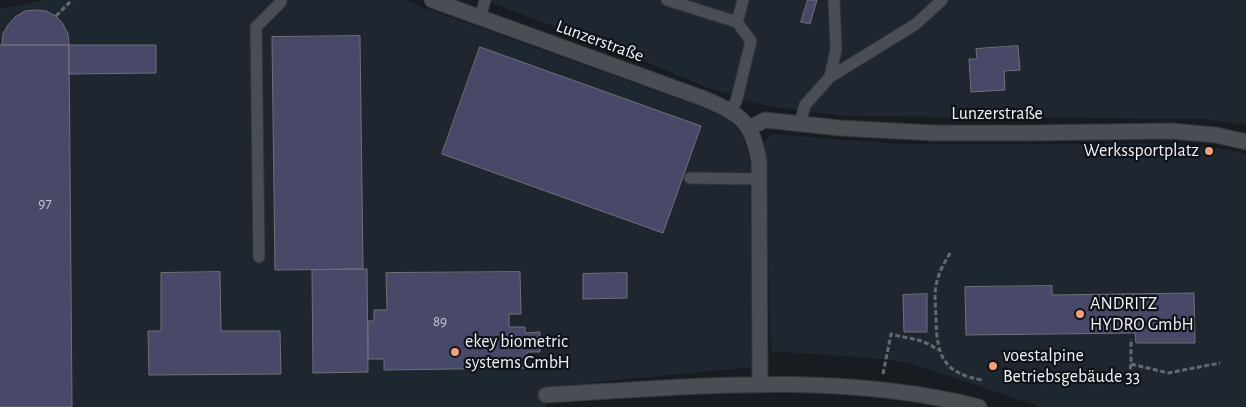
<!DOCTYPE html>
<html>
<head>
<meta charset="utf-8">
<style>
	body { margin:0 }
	canvas { display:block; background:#171c21 }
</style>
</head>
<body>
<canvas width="1246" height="407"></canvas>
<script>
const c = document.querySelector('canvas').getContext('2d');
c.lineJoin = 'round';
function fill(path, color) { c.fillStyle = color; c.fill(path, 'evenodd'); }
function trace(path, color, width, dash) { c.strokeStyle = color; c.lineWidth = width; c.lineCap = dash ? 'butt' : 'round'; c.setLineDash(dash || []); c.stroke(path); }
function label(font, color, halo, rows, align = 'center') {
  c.font = font + ' "Alegreya Sans",sans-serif'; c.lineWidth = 4.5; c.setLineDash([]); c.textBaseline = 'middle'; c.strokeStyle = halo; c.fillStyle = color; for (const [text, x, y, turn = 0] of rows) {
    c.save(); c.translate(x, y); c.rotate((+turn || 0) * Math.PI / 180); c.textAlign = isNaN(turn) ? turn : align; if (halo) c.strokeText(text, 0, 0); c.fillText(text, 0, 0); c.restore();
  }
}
fill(new Path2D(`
	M44,0H403L418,5L419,0V6L703,108L728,120L741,132L746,146L750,162L752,367L546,387V407H0V9Z
	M485,0H1246V125L1206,119L844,116L775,107L760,104L706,87L639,59Z
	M771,134L897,144H1182L1230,150L1246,155V407H1041L910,363L872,358L771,351L764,143Z`), '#1e2730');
const building = new Path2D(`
	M808,0H817L810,24L801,22Z
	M36,10L46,11L56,16L63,24L68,34L69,45H2L3,34L8,25L15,17L25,11Z
	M360,36L363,269L275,270L272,37Z
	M0,45H69L72,407H0Z
	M69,45H156V73L69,74Z
	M1018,46L1020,70L1004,71L1005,90L971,92L969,59H977L976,49Z
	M480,47L701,126L663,233L442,154Z
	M363,269H367L368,372L313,373L312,270Z
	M220,272L221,331H280L281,374L149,375L148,331H161V273Z
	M520,272L521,314H509V327H525V333L540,332V352H527V368L384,370V359H368V321H374V310H387L386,273Z
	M627,273V298L583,299V274Z
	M1052,286V295L1194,293L1195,343H1136L1135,333L966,335L965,287Z
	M927,294V332H904L903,295Z`);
fill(building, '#484968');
trace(building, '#6f7077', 1);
const lane = new Path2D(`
	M667,0L737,22
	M480,18L485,0
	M830,77L916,24L942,0
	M729,110L736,102L751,41L737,22L743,0
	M800,124L805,105L830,77L836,49L834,0
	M690,178L760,179
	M259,257L256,27L281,2V0`);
const street = new Path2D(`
	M432,0L705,99C741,115 752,121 759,161L760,383
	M749,128L765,120L840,128L935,133H1026L1171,131L1216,135L1246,142
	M546,395C690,387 838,371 979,407`);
trace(lane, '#33363a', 13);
trace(street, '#33363a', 17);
trace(new Path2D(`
	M56,16L72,0
	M950,253C946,261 940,269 938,278C933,291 936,307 936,320C937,357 944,373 982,380
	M1131,364L1168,373L1220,363
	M883,374L891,334C911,340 920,337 938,350
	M1128,384L1131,364V339`), '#65696e', 3, [5, 2.5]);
trace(lane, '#494e54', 11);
trace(street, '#494e54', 15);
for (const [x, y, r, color] of [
	[1209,151,5,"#f2a07e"],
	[1080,314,5,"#f2a07e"],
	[455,352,5,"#f2a07e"],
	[993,366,5,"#f2a07e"]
]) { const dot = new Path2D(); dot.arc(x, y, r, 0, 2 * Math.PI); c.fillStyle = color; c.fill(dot); trace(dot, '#0f1318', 2); }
label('15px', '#c5c8d2', null, [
	["97",45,203],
	["89",440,321]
]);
label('18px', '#eff2f6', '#0f1318', [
	["Lunzerstraße",600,41,20],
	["Lunzerstraße",997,114]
]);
label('18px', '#eff2f6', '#0f1318', [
	["Werkssportplatz",1199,151,"right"],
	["ANDRITZ",1090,304],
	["HYDRO GmbH",1090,325],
	["ekey biometric",465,342],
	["systems GmbH",465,363],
	["voestalpine",1003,356],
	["Betriebsgebäude 33",1003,377]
], 'left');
</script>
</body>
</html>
